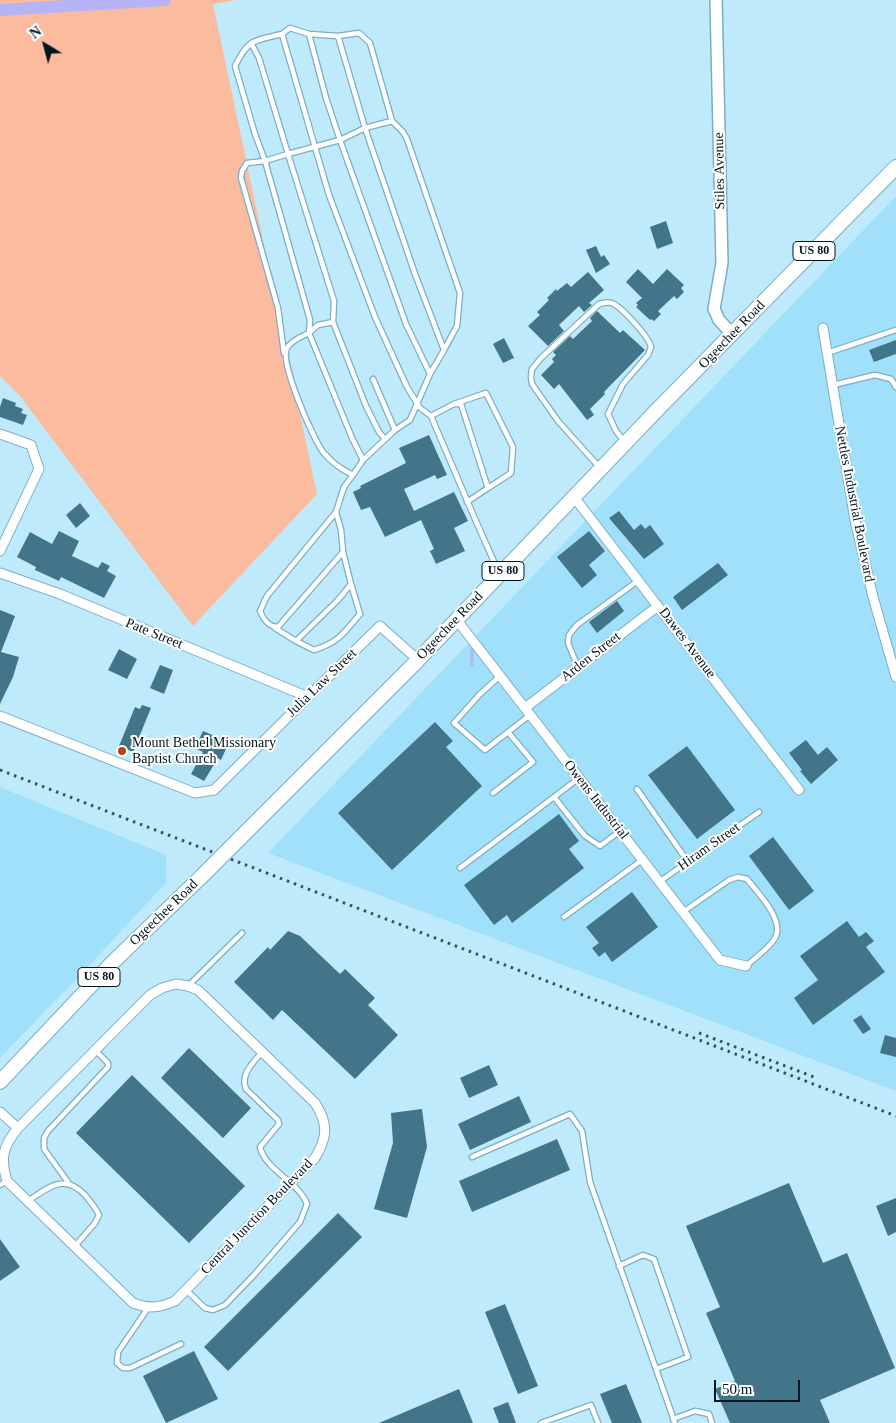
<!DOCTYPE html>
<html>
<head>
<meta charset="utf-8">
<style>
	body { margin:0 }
	#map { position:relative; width:896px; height:1423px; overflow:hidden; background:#bfeafc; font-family:Georgia,serif }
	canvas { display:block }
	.north { position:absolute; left:20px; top:20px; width:50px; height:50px; -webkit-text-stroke:4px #fff; paint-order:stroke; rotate:323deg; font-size:14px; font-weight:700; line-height:20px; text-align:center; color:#02161e }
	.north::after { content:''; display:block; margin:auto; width:18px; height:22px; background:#02161e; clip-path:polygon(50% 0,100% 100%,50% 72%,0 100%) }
	.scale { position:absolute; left:714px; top:1380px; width:86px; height:22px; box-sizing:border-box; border:2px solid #02161e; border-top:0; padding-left:6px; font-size:15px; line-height:18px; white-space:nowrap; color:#02161e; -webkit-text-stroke:4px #fff; paint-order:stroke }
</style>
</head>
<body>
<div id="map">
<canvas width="896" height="1423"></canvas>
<div class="north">N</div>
<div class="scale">50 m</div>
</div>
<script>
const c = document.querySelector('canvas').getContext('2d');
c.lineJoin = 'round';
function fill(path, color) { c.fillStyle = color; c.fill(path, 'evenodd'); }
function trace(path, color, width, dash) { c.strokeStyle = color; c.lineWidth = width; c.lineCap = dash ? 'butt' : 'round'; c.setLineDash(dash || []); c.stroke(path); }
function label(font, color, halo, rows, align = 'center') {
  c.font = font + ' Georgia,serif'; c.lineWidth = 4; c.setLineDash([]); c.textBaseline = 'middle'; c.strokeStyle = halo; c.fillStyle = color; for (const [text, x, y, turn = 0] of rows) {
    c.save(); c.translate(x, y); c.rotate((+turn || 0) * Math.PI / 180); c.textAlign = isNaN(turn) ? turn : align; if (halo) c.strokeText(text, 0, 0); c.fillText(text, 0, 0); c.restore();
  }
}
fill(new Path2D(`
	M896,196V1091L268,853Z
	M0,787L166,855V883L83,972L0,1058Z`), '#a1e0fb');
fill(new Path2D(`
	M0,0H236L213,4L317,494L193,626L20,396L0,376Z`), '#fbbb9e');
trace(new Path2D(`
	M472,665V649`), '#b6b3f7', 3);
trace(new Path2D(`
	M0,10L165,0`), '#b6b3f7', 12);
fill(new Path2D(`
	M666,221L673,243L657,249L650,227Z
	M596,246L601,257L604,255L610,264L596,273L586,250Z
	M638,269L653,284L667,269L684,285L681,288L684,292L677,299L674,296L658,311L661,314L654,321L651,319L650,320L636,307L638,305L636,303L642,298L626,282Z
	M588,272L604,290L589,303L592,305L584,312L579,306L559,325L564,331L548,346L528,326L540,315L537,312L549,300L547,298L556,289L557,291L567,283L571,287Z
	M597,311L620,333L623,330L645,350L604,392L605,394L590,409L594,415L587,420L559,384L554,389L541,375L554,362L552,359L556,355L553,352L570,336L573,339L592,321L590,318Z
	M504,338L514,358L503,363L493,344Z
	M896,340V354L874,362L869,350Z
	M3,398L16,403L15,406L23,409L21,413L27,415L23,425L0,417V407Z
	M429,435L447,475L437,479L435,475L404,489L414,511L454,492L468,521L454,528L465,551L436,564L430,551L434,549L421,520L385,537L370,507L361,510L353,492L361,488L360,486L406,463L399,448Z
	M80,503L90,516L76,528L66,515Z
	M619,511L634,530L641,524L645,529L650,525L664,544L644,559L609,518Z
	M59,531L79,541L72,556L98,568L102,562L110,566L107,571L116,576L104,598L61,577L59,581L35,570L36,567L17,557L30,532L52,544Z
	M589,531L605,551L589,565L597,575L582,588L557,557Z
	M718,563L728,575L682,610L673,597Z
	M617,601L624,611L597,633L589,622Z
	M0,610L15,616L1,652L19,657L13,677L0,704Z
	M119,649L137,659L127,679L108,670Z
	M160,665L173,670L164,694L150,688Z
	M142,705L151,708L133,752L119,746L135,707L140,709Z
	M435,722L453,741L446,747L482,786L392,870L338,813Z
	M203,731L229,742L221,760L218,758L204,781L191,774L203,752L195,748Z
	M806,740L818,755L827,747L838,760L811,784L800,771L802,770L789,753Z
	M687,746L735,810L697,839L648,775Z
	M559,814L579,841L569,849L584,868L512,923L507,915L494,925L464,885Z
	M773,837L814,891L789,910L749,856Z
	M632,892L658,927L612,962L605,952L599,957L592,948L599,943L586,927Z
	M847,921L859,937L866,932L874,941L866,947L885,972L813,1025L794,998L818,980L800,956Z
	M288,931L300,936L340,974L345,969L375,998L368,1005L398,1035L355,1079L282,1010L273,1020L234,982L268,947L270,950Z
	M861,1015L871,1029L863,1034L853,1020Z
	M885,1035L896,1038V1057L880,1053Z
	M189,1048L251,1108L223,1138L161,1078Z
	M489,1065L498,1085L469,1098L460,1078Z
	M132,1075L245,1186L189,1243L76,1133Z
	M519,1096L531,1122L470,1150L458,1124Z
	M422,1109L427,1147L407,1218L374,1209L393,1143L391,1113Z
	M557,1139L570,1170L472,1212L459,1181Z
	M789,1183L823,1263L847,1253L895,1368L820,1400L830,1423H730L715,1389L735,1381L706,1313L720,1307L686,1226Z
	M896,1198V1232L888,1236L876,1206Z
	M338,1213L362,1237L228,1371L204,1347Z
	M0,1239L20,1267L0,1281Z
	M505,1304L538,1386L518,1394L485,1312Z
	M194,1351L218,1399L166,1423L143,1376Z
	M626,1384L642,1423H612L600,1394Z
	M459,1389L473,1423H379Z
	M508,1402L516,1423H499L493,1408Z`), '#427589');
const service = new Path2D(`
	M282,34C254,41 249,38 235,66L255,134L265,161L247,163L242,171L241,178L278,308L284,353
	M309,34L338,36L365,128L340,140L406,324L430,374L410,420L395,430L363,460L352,438L309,333L318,325L333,322L366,406L379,432L385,439
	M338,36L359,33L370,43L392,121L365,128L415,274L444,350L430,374
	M251,43L259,58L288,154L340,140L326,98L309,34L290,28L282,34L329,195L375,317L407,387L420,408L431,416L475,519L499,573
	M392,121L403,132L407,139L460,293L457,326L444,350
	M333,322L334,301L288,154L265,161L310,320L309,333C302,336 291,341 287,348C279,361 313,439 323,452C332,463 340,469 353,475L363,460
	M827,353L896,330
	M373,379L395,430
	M833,385L875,375L891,379L896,387
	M454,404L486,393L513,447L511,473L488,488
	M431,416L454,404H461L488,488L467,502
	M600,468L558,421L532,384L531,377L532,369L541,358L599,304C604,303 609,301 614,304C624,310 649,337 651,347L648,355L623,384L608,414L616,431L624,441
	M336,512L341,530L343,552L278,627C269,627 263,619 260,611L267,596L336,512L344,487L353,475
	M275,628L296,641L338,600L351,584L343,552
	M296,641L314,650C339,642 343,634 360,614L351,584
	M578,667L568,643L569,635L577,625L639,580
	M500,676L480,694L454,723L485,750L530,715
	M579,778L554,797L585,836L600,846L620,831
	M637,789L688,862
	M493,793L533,762L508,732
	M460,868L554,797
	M659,882L759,812
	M683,912L729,880L738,877L747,879C758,893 783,918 776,936C773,945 754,959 746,966
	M564,917L642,860
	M188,986L242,933
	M472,1157L570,1114L582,1131L590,1182L675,1423
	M68,1182L44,1149V1138L48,1131L108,1067V1063L95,1050
	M0,1185L7,1181
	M28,1201C49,1187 64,1173 85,1195C91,1202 95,1207 99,1215L95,1223L75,1246
	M619,1266L643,1255L654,1259L688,1357L656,1369
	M186,1290L205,1308L213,1310L225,1305L254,1275L300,1222L307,1204C299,1182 265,1170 260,1147L279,1124L278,1120L246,1089C240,1074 253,1063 262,1052
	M148,1308L118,1352L117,1363L123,1368H130L181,1344
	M673,1419L695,1411L709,1414L712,1423
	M541,1423L591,1405L598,1423`);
const minor = new Path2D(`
	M823,328L855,520L873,597L896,677
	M0,434L31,445L39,469L0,551
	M574,497L799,790
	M0,573L60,594L308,697
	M456,619L720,960L746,966
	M525,708L658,606
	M0,716L195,793L214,790L380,626L418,660
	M176,984L188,986L198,990L315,1103C329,1124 327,1138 315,1158L175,1301C159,1308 149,1309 133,1303L7,1181C0,1158 3,1146 18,1128L150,995L162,988Z
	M0,1112L18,1128`);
const tertiary = new Path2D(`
	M716,0L722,263L714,309L719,320L732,334`);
const primary = new Path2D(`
	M240,838L418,660L657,410L896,167
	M0,1082L112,963L201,877`);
trace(service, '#7aaec4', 7);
trace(minor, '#7aaec4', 11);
trace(tertiary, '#7aaec4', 14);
trace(primary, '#7aaec4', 16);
trace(service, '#fff', 4.5);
trace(minor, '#fff', 9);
trace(tertiary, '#fff', 11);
trace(primary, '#fff', 14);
trace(new Path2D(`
	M0,770L896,1116
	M699,1033L814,1077`), '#37515c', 3, [2.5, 5]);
const primaryBridge = new Path2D(`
	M201,877L240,838`);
trace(primaryBridge, '#7aaec4', 16, []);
trace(primaryBridge, '#fff', 14);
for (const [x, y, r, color] of [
	[122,751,5,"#ab4a09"]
]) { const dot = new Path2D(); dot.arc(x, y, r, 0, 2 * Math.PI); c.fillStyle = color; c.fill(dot); trace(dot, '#fff', 2); }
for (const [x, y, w] of [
	[814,251,42],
	[503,571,42],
	[99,977,42]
]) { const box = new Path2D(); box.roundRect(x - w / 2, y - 9.5, w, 19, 4); c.fillStyle = '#fff'; c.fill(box); trace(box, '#02161e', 1); }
label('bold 12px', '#02161e', null, [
	["US 80",814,251],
	["US 80",503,571],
	["US 80",99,977]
]);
label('14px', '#02161e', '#fff', [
	["Stiles Avenue",720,171,-91],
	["Ogeechee Road",732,335,-46],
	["Nettles Industrial Boulevard",854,504,79],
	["Ogeechee Road",450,626,-46],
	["Pate Street",154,634,22],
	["Dawes Avenue",687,643,53],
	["Arden Street",591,657,-38],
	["Julia Law Street",322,683,-44],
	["Owens Industrial",596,800,52],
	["Hiram Street",709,847,-35],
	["Ogeechee Road",164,913,-44],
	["Central Junction Boulevard",257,1217,-46]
]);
label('14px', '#02161e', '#fff', [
	["Mount Bethel Missionary",132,743],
	["Baptist Church",132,759]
], 'left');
</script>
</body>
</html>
